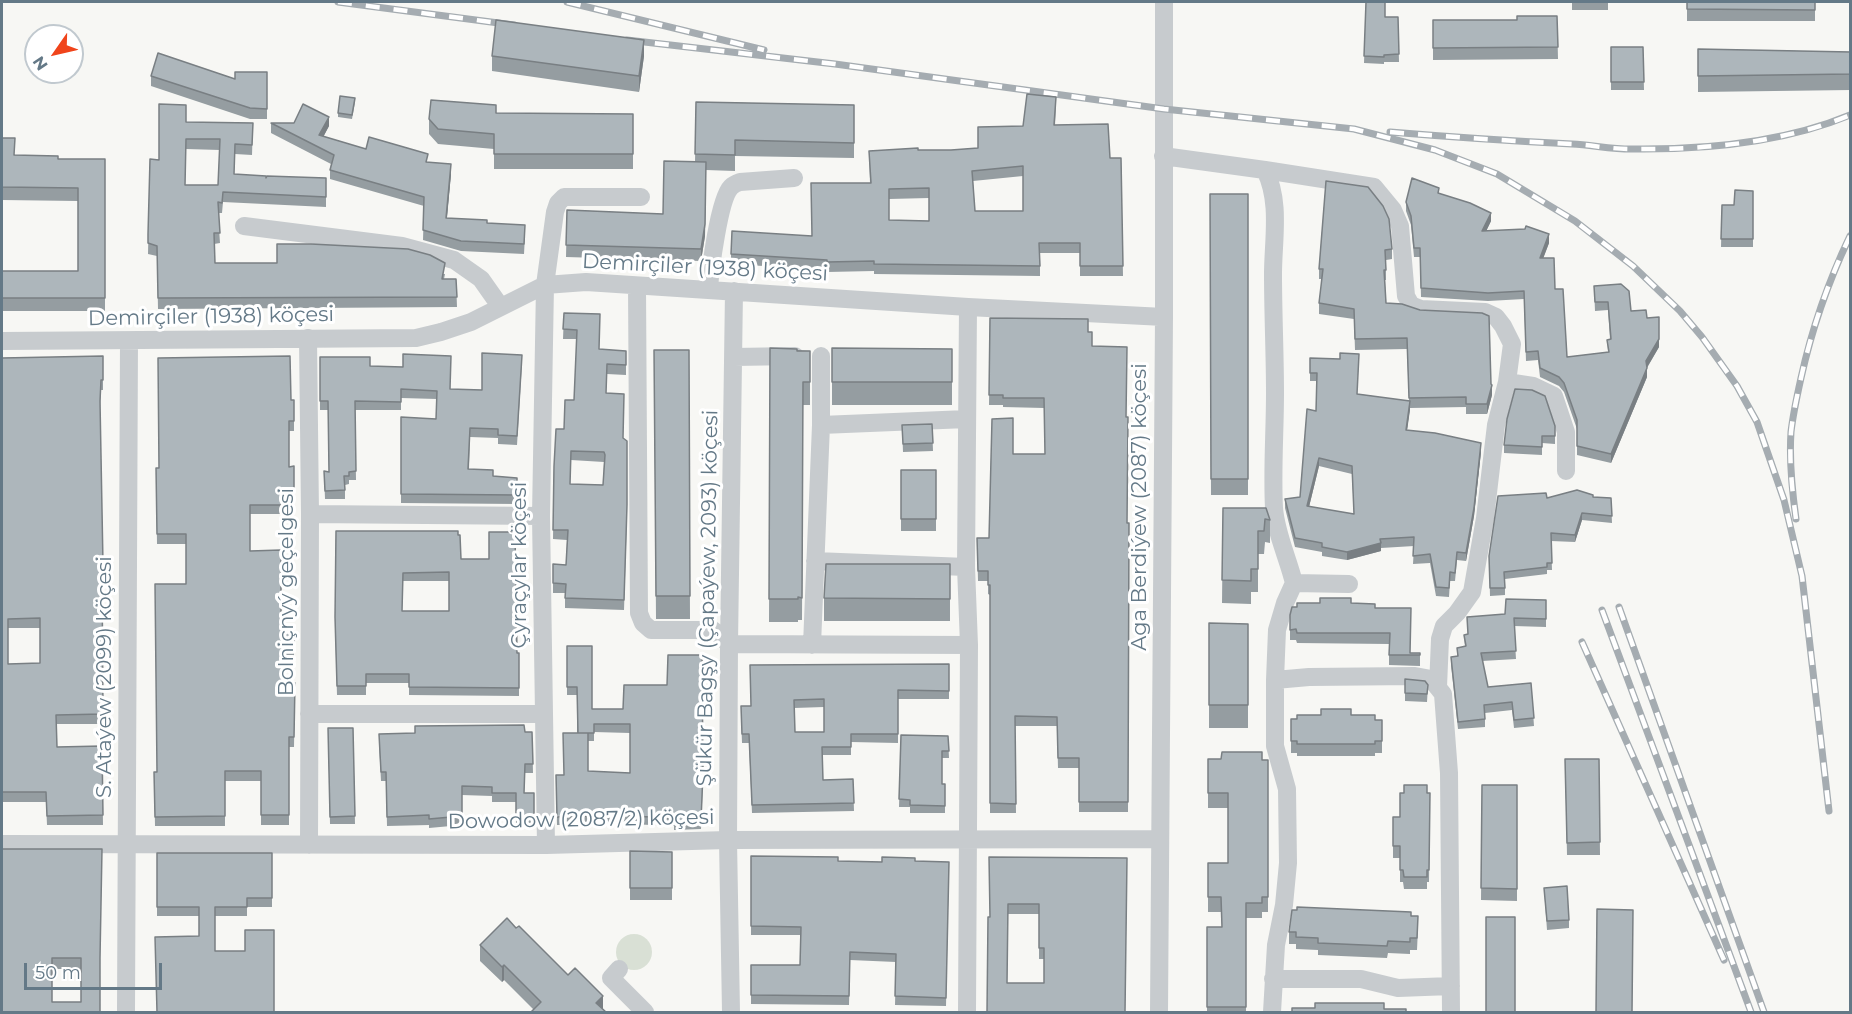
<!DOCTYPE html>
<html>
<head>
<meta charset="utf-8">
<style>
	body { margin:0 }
	#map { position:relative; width:1852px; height:1014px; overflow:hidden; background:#f7f7f4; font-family:Montserrat,sans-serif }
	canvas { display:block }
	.frame { position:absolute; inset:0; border:3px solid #647987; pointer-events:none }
	.north { position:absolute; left:24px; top:24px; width:60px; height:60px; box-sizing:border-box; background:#fff; border:2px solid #c1c9cf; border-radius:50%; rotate:236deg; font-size:16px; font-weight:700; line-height:24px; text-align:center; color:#647987 }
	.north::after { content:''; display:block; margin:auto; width:21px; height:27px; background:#f0441b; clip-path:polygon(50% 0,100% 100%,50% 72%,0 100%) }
	.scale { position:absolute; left:24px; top:963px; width:138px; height:27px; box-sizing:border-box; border:3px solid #647987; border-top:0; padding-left:8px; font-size:18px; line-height:21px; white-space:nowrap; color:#647987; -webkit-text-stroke:4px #fff; paint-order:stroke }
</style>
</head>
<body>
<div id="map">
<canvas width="1852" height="1014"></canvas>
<div class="frame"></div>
<div class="north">N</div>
<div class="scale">50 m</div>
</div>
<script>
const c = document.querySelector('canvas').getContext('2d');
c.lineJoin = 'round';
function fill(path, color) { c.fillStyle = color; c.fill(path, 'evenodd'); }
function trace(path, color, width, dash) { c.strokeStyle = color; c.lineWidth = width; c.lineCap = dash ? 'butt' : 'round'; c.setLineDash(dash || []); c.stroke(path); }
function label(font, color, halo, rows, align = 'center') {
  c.font = font + ' Montserrat,sans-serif'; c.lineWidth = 6; c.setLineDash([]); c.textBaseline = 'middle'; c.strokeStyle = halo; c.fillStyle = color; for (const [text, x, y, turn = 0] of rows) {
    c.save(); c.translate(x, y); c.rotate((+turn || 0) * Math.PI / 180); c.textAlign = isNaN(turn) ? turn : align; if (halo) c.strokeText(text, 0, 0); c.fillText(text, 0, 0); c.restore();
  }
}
fill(new Path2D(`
	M616 952a18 18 0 1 1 36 0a18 18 0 1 1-36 0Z`), '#d9e0d5');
trace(new Path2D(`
	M1163,156L1265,170C1281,202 1273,240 1273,274C1273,314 1275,354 1275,393C1275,432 1272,470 1274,508C1276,534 1288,558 1294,583L1349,584
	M1265,170L1374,187L1393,210L1400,226L1406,296L1411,305L1421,309L1485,312L1496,317L1503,326L1512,344L1507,382L1496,425L1485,518L1472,592L1457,613L1444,626L1440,639L1438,687
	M244,226L402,246L454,260L481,279L500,306
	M637,286L639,613L643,623L651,630H713L729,644L969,645
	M709,290C710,271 719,199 731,187C733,185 737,183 740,182L794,178
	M308,338L310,514L309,845
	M2,341L416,338L441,332L471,322L545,285L586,282L968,307L1164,317
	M734,357L795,356
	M1507,382L1533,386L1554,396L1566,432V471
	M821,425L967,419
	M310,514L541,516
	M815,561L966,567
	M1294,583L1285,603L1277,630L1275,680L1309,677L1415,676L1431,679L1443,694L1449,773L1451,1012
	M812,645L821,425V356
	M309,714H544
	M2,844L546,845L728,840L1160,839
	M546,845L541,516L545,285L555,212L558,203L564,197H641
	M619,969L611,978L645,1012
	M1273,979H1361L1398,988L1451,986
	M126,1012L129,341
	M731,1012L728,840L729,644L734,291
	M967,1012L969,645L966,567L968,307
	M1159,1012L1164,317V2
	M1272,1012L1276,945L1284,905L1288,863L1287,789L1275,746V680`), '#c7cbce', 18);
const rail = new Path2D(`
	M338,2L514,25
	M567,2L764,50
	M627,40L835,64L1164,109L1354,129L1435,150L1497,174L1575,221L1633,266L1680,311L1702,337L1737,386L1757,422L1784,500L1802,576L1829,811
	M1390,132C1451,137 1511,141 1572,144C1592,145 1611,149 1631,149C1704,150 1783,143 1850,115
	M1796,519C1792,490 1789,461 1791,432C1793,414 1797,396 1801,378C1812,328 1828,282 1850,236
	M1619,607L1764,1012
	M1602,610L1751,1012
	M1582,642L1724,960`);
trace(rail, '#a5acb1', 7);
trace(rail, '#fff', 4.5, [14]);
fill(new Path2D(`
	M1366,2L1385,17H1398L1399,62H1384V64L1364,63Z
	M1572,2H1608V10H1572Z
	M1687,2H1815V21H1687Z
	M1557,16L1558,59L1433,60V20H1517Z
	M1611,47H1643L1644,90H1611Z
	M1698,49L1851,52V90L1698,92Z
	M492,56H644L639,92L492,71Z
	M267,72V119H250L151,86V76L235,79Z
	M355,102L352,119L338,117V113Z
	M696,102L854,105V158L735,156V171L706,170L705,236L701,261L566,257L567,210L663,214L695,162Z
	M1056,107L1055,125L1110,158H1121L1123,276H1080V253H1040V276L874,274V271L827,272V270L731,264V254L812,236L870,183L869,151L951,150L978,148L1023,126ZM1023,176V211H975L973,181ZM929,198V221L889,220V199Z
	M633,114V169H494V149L438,144L429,134V119Z
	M186,122L253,123L252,155L235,154L234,174L266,178L326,189V207L223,202L222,213H218L220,243L214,244L215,263L445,274L444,279H456L457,307L158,309L157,256L148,254L150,159L159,160ZM186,149L220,150L218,185H185Z
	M271,123H294L329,126L323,137L366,149L428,162L451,174L447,218L487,223L525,235L524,254L461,251L423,240L424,206L330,179V170L331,164L271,133Z
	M2,138L15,155L58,159H105V311H2V271H78V201L2,200Z
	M1326,181L1392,249V259L1386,260V280H1385L1386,303L1491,384L1492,395L1487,414H1466V407L1410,408L1407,430L1481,452L1474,516L1466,561L1457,560L1455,581H1450L1449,597L1436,596L1430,563L1413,564L1414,546L1381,548V551L1347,560L1322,556V552L1295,547L1285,508V499L1300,497L1316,411L1317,381H1310V358L1358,394L1409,401L1407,349L1355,350L1354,319L1319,314V303L1322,279H1319V269ZM1319,466L1352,474L1354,514L1309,507Z
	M1753,191V247H1721L1722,205H1734Z
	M1439,193L1491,221L1486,231L1549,243L1543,258L1555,289L1567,357L1608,352L1607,340L1610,339L1608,310L1595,311L1594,286L1631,311L1647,318L1659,347L1647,368V377L1611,463L1577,455V429L1564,392L1559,386L1540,377L1538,360L1526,361L1524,299L1488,301L1421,297L1420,257H1414L1411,225L1406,211V202Z
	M1210,194H1248V495H1211Z
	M564,313L599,349L626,365V375L607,374L606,393L623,439L627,515L624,610L565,608V593H553V564L566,565L567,540L553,539L554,466L564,429L574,400L577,339H563ZM571,460L604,462L603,485L570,484Z
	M990,318L1088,332L1092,346L1126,417L1127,523H1129L1128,812H1079V768H1058L1057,726H1015L1016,813H990V595L988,594V581H978L977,538H989L1013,454H1045L1044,408L1003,407V405H989Z
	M770,348L810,351V405H803L802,620H798V622H769Z
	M832,348L952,349V405H832Z
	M654,350H689L690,619H656Z
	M103,356V390H101L100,407L103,564V574H102L103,724H57V747L102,746L103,825H47L46,802H2V358ZM8,628H40V663L8,664Z
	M320,357L370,366L451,389L482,390L522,363L517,445L498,444V438L470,437L469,469L493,476L517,478V504L401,503V417L436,419L437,399L401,398V410H355L356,480H349V484L345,485V499H325L324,471L329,472L328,410H320Z
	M291,400H294V431H289V467L294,466V512H289V514H250V551L281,631H294V658H282V683H295L294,747H289V825H261V781H225V826H155L154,772H157L186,584V544H157L156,468H159Z
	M932,424L933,451L903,452L902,425Z
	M1555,426V444L1542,443V455L1504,453V445Z
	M901,470H936V531H901Z
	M1593,497L1611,498L1612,523L1582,520L1575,542L1551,541L1552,570H1547V574L1505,579V595L1490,596L1489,556L1547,498Z
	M1223,508L1270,520V543L1265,542L1264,554H1258V592H1251V604L1222,603Z
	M336,531L458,535L461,559L517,653H519V696L409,695V683H366V695H337L335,625ZM403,581H449V611H402Z
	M950,564V621H824V598Z
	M1546,600V627L1514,626L1516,659L1482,661L1488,687L1531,683L1534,726L1514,728L1512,710L1485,713V727L1458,729L1451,665V657L1457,656V648L1465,647L1464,635H1468L1467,617L1505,614Z
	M1351,603L1375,608L1410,653H1420V666L1389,665V644L1297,643L1296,640H1290V615Z
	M1209,623L1248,624V728H1209Z
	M567,646L592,709H623L703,780L701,829L674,830V826L629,824V821L593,825H557L556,775H564L577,733V695H567ZM594,732L630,733V773L588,771V741H594Z
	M949,664V699H898V743L851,742V755H822L823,780L853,779L854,811L752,813L749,743H742L741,714L751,706ZM824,707V732H795L794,708Z
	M1405,679L1428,685L1427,702L1405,701Z
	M1351,715L1375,720H1382V753H1375V756H1297V753H1291V719Z
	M328,728H353L355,824H330Z
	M525,732H532L533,773H525L524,793H534V825L516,826V802H492V796L462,795V825L429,828V825L387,826L386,781H381L379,743Z
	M901,735L948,736L949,758H942V784H945V813H910V807H899Z
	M1208,759L1268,760V912H1262V918H1246V1012H1207V927H1222L1221,912H1208V863H1228V808H1208Z
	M1565,759H1599L1600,855H1567Z
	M1482,785H1517V901L1481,900Z
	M1427,793H1430L1429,882H1427V889H1404L1403,882H1400V858H1393V817H1400Z
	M2,849L100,967V1012H2ZM52,969H81V1002H52Z
	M630,851L672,852V900H630Z
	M157,853H272V907H247V916H215V951L274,1012L199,936V916H157Z
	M751,856L838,861L882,862L915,861L949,862L946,1006L895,1005L896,962L850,960L849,1005L751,1004V965H800V935H751Z
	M989,857L1127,858L1125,1012H987L990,917ZM1008,914H1039V959H1044V983H1007Z
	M1544,888L1569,920V928L1547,930Z
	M1411,916L1418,928L1417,950H1410V954L1388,953L1387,958L1318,955V950L1296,949V944H1289V932Z
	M516,928L603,1010H534L504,980L502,982L480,961V945Z`), '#959da1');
fill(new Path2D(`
	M644,40V56L639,92V76Z
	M329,117V126L319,145V135Z
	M706,162L705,236L701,261V249Z
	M451,164V174L446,227V218Z
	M1491,213V221L1482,240V231Z
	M1549,234V243L1540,267V258Z
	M1659,317V347L1646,369V361Z
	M1647,368V377L1611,463V454Z
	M1492,385V395L1487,414V404Z
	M1410,401V410L1406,438V430Z
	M1481,443V452L1474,516L1466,561V553Z
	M1319,458V466L1307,515V506Z
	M1582,513V520L1575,542V535Z
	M1381,543V551L1347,560V552Z
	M504,965V980L502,982V967Z
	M603,996V1012L596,1003Z`), '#797f83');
const building = new Path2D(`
	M1366,2H1385V17H1398L1399,54L1384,55V57L1364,56Z
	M1687,2H1815V10L1687,9Z
	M1517,16H1557L1558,47L1433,48V20H1517Z
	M496,20L644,40L639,76L492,56Z
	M1611,47H1643L1644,82H1611Z
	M1698,49L1851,52V74L1698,76Z
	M158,53L235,79V72H267V109L250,108L151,76Z
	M1027,94L1056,97L1054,125L1108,124L1110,158H1121L1123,266H1080V243H1039L1040,266L874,264V261L827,262V260L731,254L732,231L812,236L811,183H871L869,151L918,148V150H951L978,148V127L1023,126ZM1023,166V211H975L972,171ZM929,188V221L889,220V189Z
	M340,96L355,98L352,115L338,113Z
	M431,100L496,105V113L633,114V154H494V134L438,129L429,119Z
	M696,102L854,105V143L735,140V155L695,154Z
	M159,104L186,105V122L253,123L252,145L235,144L234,174L266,176V178L267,176L326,178V197L223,192L222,203L218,202L220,233H214L215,263H277V244H311L408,249L430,255L445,263L442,279H456L457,297L158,298L157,246L148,243V234L150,159L159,160ZM186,139H220L218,185H185Z
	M303,104L329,117L319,135L366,149L369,137L428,154L426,162L451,164L446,218L487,220V223L525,225L524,244L461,241L423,230L424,197L330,170L334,155L271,123H294Z
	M2,138H15L14,155L58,156V159H105V298H2V271H78V188L2,187Z
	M664,161L706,162L705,224L701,249L566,245L567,210L663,214Z
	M1412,178L1439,188L1438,193L1470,203L1491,213L1482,231L1525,229L1526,226L1549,234L1540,258H1554L1555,289H1563L1567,357L1609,352L1607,340L1611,339L1608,302H1595L1594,286L1621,284L1629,291L1631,311L1646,310L1647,318L1659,317V339L1646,361L1647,368L1611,454L1577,446V420L1564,383L1559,377L1540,368L1538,351L1526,352L1524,291L1488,293L1421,288L1420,248H1414L1411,216L1406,202Z
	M1326,181L1368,187L1383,206L1389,219L1392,249L1385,250L1386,270H1384L1386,303L1402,304L1420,310L1482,313L1489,316L1491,384L1492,385L1487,404H1466V397L1409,398L1407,338L1355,339L1354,309L1319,303L1323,269H1319Z
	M1735,190L1753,191V239H1721L1722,205H1734Z
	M1210,194H1248V479H1211Z
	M564,313L600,314L599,349L626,351V365L607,364L606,393L624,394L623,438L627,441V505L624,600L565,598L566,584L553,583V564L566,565L568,530H553L554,466L556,429H564L565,400H574L577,330L563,329ZM571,451L604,452L605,455L603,485L570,484Z
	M990,318L1088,319V332H1092V346L1127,347L1126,417H1128L1127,523H1129L1128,802H1079V758H1058L1057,717L1015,716L1016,804L990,803V585H988V571H978L977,538H989L992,419L1013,418V454H1045L1044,398H1003V395H989Z
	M770,348L797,349V351H810V382H803L802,598L798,597V599H769Z
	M832,348L952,349V382H832Z
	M654,350H689L690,596H656Z
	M482,353L522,355L517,436L498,435V429L470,428L468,469L493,470V476L517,478V495L401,494V417L436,419L437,391L401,389V402L355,401L356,471L349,472V476H344L345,490L325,491L324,471L329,472L328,401H320V357H370V366L403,367V354L451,356L450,389L482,390Z
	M1340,353L1359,354L1357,394L1410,401L1406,430L1435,433L1481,443L1474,508L1466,553L1457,552L1455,573L1450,572L1449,588L1436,587L1430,554L1413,556L1414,537L1380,539L1381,543L1347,552L1322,547V543L1295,538L1285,499L1300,497L1307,409L1316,411L1317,373H1310V358L1340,359ZM1319,458L1352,466L1354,514L1307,506Z
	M103,356V380H101L100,401L103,564H102L103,714L56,715L57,747L102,746L103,815L47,816L46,792H2V358ZM40,618V663L8,664V619Z
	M290,356L291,400H294V421H289V467L294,466V502H289V505H250V551L281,550V631H294V649H282V683H295L294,737H289V815H261V771H225V816L155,817L154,772H157L155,584H186V534H157L156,468H159L158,358Z
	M1515,389L1532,390L1545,396L1555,426V436H1542V447L1504,445L1507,419Z
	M932,424L933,443L903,444L902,425Z
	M901,470H936V519H901Z
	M1577,490L1593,495V497L1611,498L1612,516L1582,513L1575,535L1551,533L1552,563H1547V567L1504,572L1505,588H1490L1489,556L1498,496L1546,493L1547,498Z
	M1223,508H1266L1270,520L1265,519L1264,531H1258V569H1251V581L1222,580Z
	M336,531H458V535H460L461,559H489V532H515L517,653H519V688L409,687V674H366V686H337L335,617ZM449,572V611H402L403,573Z
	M826,564H950V599L824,598Z
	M1320,598H1351V603L1375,604V608H1411L1410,653H1420V655H1389L1390,633H1297L1296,629L1290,630V615L1292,607H1297V603H1320Z
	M1506,599L1546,600V619L1514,618L1516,651L1481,653L1488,687L1531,683L1534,718L1514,720L1512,702L1484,705L1485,719L1458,722L1451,657L1458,656L1457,648L1466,646L1464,635L1468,634L1467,617L1505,614Z
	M1209,623L1248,624V705H1209Z
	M567,646H592V709H623L624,685H667L668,655H702L703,772L701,821L674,822V818L629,816V812L593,816L557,817L556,775H564L563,733H588V771L630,773V724H594V733H578L577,687H567Z
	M949,664V691L898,690V734H851V747H822L823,780L853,779L854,803L752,805L749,734H742L741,706H751L750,665ZM824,699V732H795L794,700Z
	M1405,679L1425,681L1428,685L1427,694L1405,693Z
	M1321,709H1351V715H1375V720H1382V741H1375V744H1297V741H1291V719H1297V715H1321Z
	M524,725L525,732H532L533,764H525L524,793H534V816L516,817V793H492V787L462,786V816L429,819V815L387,817L386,772H381L379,734L415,733V726Z
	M328,728H353L355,816L330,817Z
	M901,735L948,736L949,751H942V784H945V806L910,805V800L899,799Z
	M1222,752H1262V760H1268V897H1262V903H1246V1007H1207V927H1222L1221,897H1208V863H1228V793H1208V759H1221Z
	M1565,759H1599L1600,842L1567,843Z
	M1404,785H1427V793H1430L1429,870H1427V877H1404L1403,870H1400V846H1393V817H1400V793H1404Z
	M1482,785H1517V889L1481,888Z
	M2,849H102L100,958V1012H2ZM52,958H81V1002H52Z
	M630,851L672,852V888H630Z
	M157,853H272V898H247V907H215V951H245V930H274V1012H157L155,937L199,936V907H157Z
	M751,856L838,857V861L882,862V857L915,858V861L949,862L946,998L895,996L896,954L850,952L849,996L751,995V965H800L801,927L751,926Z
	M989,857L1127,858L1125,1012H987L988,917H990ZM1008,904H1039V948H1044V983H1007Z
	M1567,886L1569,920L1547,921L1544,888Z
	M1297,907L1411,912V916H1418L1417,938H1410V942L1388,941L1387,946L1318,943V938L1296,937V932H1289L1292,910H1297Z
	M1597,909L1633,910L1632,1012H1596Z
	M1486,917H1515V1012H1486Z
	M507,918L516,928L519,926L568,975L575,968L603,996L596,1003L606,1012H531L541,1002L504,965L502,967L480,945Z
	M1315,1003H1384V1009H1406V1012H1285H1292V1008H1315Z`);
fill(building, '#adb6bb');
trace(building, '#797f83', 1.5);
label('21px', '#647987', '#fff', [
	["Demirçiler (1938) köçesi",705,268,3],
	["Demirçiler (1938) köçesi",211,317,-1],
	["Aga Berdiýew (2087) köçesi",1140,507,-90],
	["Çyraçylar köçesi",520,565,-90],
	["Bolniçnyý geçelgesi",287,592,-90],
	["Şükür Bagşy (Çapaýew, 2093) köçesi",708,598,-89],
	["S. Ataýew (2099) köçesi",105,677,-90],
	["Dowodow (2087/2) köçesi",581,820,-1]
]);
</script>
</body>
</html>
